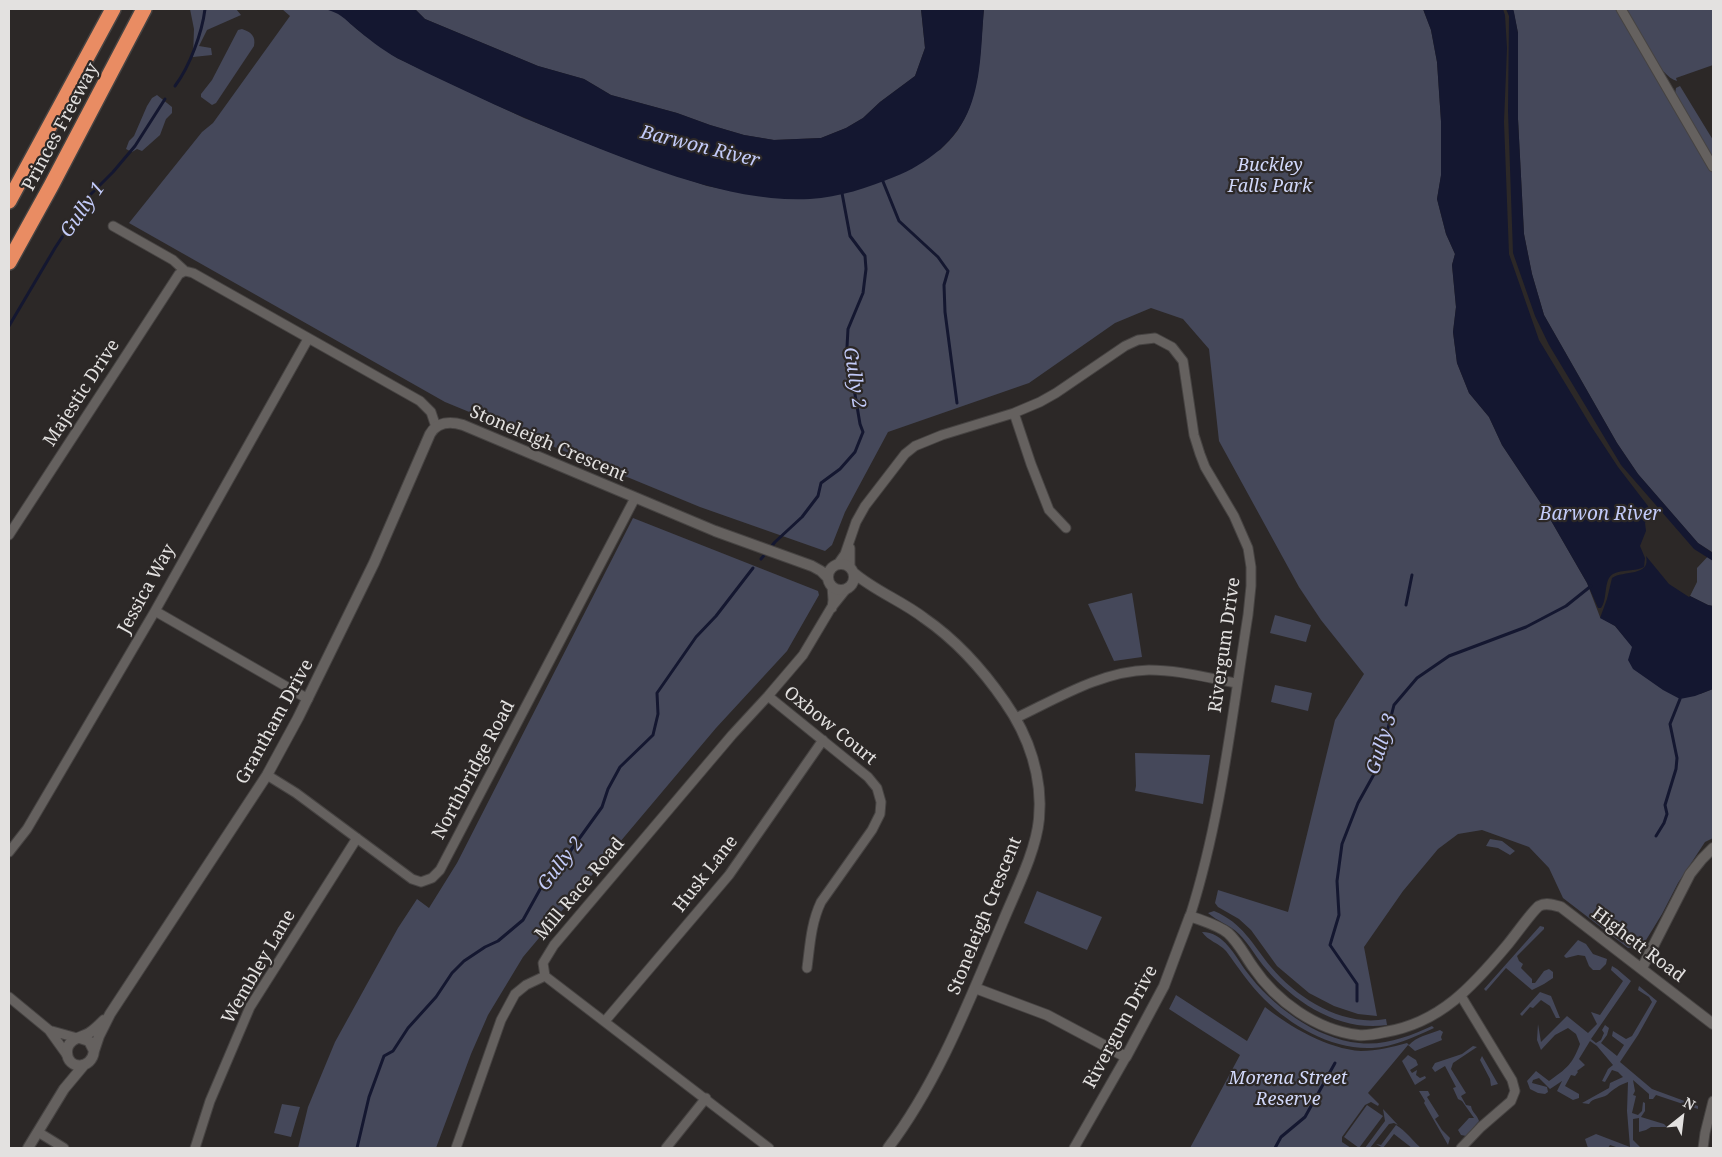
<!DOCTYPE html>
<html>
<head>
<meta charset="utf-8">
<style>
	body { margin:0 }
	#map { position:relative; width:1722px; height:1157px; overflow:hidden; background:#2c2827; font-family:"Noto Serif",serif }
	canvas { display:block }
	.frame { position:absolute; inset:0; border:10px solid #e3e1e0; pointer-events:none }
	.north { position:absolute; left:1657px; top:1092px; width:50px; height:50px; -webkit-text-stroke:4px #2c2827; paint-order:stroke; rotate:29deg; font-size:14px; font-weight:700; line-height:20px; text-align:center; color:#e3e1e0 }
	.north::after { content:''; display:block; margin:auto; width:18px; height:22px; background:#e3e1e0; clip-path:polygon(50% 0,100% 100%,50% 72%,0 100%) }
</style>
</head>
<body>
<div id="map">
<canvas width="1722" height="1157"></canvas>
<div class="frame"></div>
<div class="north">N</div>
</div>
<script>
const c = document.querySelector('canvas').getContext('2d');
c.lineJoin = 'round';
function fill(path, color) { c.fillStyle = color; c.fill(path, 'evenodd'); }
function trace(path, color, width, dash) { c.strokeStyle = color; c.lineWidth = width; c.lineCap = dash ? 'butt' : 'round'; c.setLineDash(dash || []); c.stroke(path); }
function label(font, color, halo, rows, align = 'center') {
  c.font = font + ' "Noto Serif",serif'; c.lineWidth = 4.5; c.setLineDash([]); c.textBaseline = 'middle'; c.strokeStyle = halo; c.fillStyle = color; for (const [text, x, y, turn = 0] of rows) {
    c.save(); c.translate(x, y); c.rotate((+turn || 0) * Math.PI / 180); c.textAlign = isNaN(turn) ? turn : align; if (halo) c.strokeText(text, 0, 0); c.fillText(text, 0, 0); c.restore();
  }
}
fill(new Path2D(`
	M190,9H236L241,15L207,30L199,46L211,48L212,55L193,57L194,29Z
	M282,9H325L338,12L359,31L397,58L524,118L625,158L707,186L738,192L940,150C946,144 953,137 958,130C981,95 980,49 984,9H1423L1431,30L1437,62L1441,121V176L1437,199L1446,234L1455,254L1452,265L1456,307L1453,332L1457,363L1469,393L1489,417L1502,445L1542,505L1587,583L1600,617L1615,626L1632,646L1700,694L1713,689V838L1705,842L1678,883L1662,914L1643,945L1628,948L1563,898L1549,868L1529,847L1482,830L1458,834L1438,849L1403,891L1364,947L1377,1016L1358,1014L1334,1006L1309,993L1277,966L1251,930L1239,919L1218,907L1215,903L1218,890L1288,912L1335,720L1364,674L1321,620L1299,587L1219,441L1209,349L1183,319L1151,308L1115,323L1029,383L888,432L845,512L832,545L825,551L700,507L445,402L129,223L202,132L213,123L290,16Z
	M415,9H921L925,48L915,76L880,102L863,118L846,128L821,138L774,140L744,135L710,125L677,113L611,95L584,79L538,66L425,19Z
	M1513,9H1620L1713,166V606L1708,605L1690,596L1697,582V568L1712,552L1698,543L1638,474L1617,443L1544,315L1532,274L1524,234L1518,119V33Z
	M1625,9H1713V65L1676,78L1677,81C1660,78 1634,25 1625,9Z
	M242,29C251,32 256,36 254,46L216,103L212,105L201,97V94L212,80L238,30Z
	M1680,86L1713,140V160L1675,94L1676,88Z
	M157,95L172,107V113L166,119L160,135L142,151L137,149L132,152L126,149L129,141L134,136L147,106L152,98Z
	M633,518L818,591L819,595L787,651L716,728L523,957L488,1015L471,1054L436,1148H298L308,1107L335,1042L398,928L417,899L429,908L457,863Z
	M1132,593L1142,657L1114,661L1088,604Z
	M1275,615L1311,625L1306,642L1270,633Z
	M1275,685L1312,693L1308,711L1271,702Z
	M1135,753L1210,755L1203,804L1135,791L1136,786Z
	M1490,839L1502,841L1515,851L1510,855L1498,848L1486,846Z
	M1037,891L1102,917L1087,950L1024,923Z
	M1214,911C1243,923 1252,944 1271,967C1298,999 1343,1027 1386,1019L1387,1025C1341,1032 1296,1004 1267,970C1257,959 1250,945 1239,934C1230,925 1217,921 1208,913Z
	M1540,926L1544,927V929L1517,956L1519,961L1523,964L1521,968L1532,979V983H1535L1544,971L1549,969L1553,972V978L1544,984L1532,990L1506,968L1486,991L1484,989Z
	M1202,932C1224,932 1235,956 1246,971C1271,1005 1316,1039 1359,1043C1385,1046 1410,1036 1432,1026L1434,1028C1414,1037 1394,1047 1372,1048C1333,1050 1291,1026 1264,999C1249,984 1238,967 1226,951C1219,943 1208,941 1202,932Z
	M1578,940L1586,944L1593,954L1607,959L1606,964L1600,970H1593L1589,966L1585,956L1578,955L1566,958L1564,956Z
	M1612,966L1617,969L1631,981L1591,1039L1596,1043L1601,1040L1604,1033L1602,1030L1605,1025L1609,1028L1607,1035L1601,1043L1617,1056L1624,1045L1612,1036L1613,1031L1626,1039L1632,1036L1652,1002L1649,997L1638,990L1639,986L1657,1001L1638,1035L1620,1062L1652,1089L1698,1106V1109L1656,1095L1653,1099H1649V1094L1633,1080L1635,1091L1633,1095L1636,1096L1632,1113L1638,1115L1642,1111L1643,1102L1645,1103V1111L1641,1117L1664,1124L1667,1127H1651L1646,1130L1639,1132V1118L1633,1119V1140L1641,1148H1619L1610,1145L1608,1148H1588L1585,1139L1596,1134L1630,1147L1627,1111L1628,1082C1619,1085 1614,1089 1607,1095C1601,1099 1593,1097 1589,1104L1582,1103L1609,1088L1610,1083L1623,1077L1618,1072L1612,1070L1605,1082L1602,1081L1608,1069L1613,1065L1597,1046L1590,1041L1579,1059L1585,1065L1577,1071L1578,1072L1575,1076L1571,1075L1565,1086L1579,1094V1098L1573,1100L1557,1091L1562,1081L1550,1089L1539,1078L1533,1080L1532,1083L1547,1087L1548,1092L1545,1094L1538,1093L1530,1089L1527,1081L1536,1071L1549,1081C1567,1068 1572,1065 1580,1044L1576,1034L1568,1028L1555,1035L1541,1050L1537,1040L1538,1024L1541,1042L1567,1016L1588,1033L1597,1024L1591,1012L1600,1015L1623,981L1611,970Z
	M1540,992L1551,996L1560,1018H1556L1550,1006L1541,1000L1533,1008L1530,1007L1522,1016L1520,1014Z
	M1176,995L1247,1041L1265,1007C1290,1027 1328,1049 1361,1051C1377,1051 1392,1047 1407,1043L1409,1045C1416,1037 1429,1034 1440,1030L1443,1032L1441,1037L1442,1040L1415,1051L1408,1045L1368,1093L1379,1104L1378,1106L1371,1102L1365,1105L1342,1137V1142L1351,1148H1190L1240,1055L1169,1009Z
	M1473,1046L1477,1047L1453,1063L1451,1069L1466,1093L1461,1096L1466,1105L1471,1106C1472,1113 1477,1114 1479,1121L1466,1136L1461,1135L1458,1130L1469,1118H1474L1462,1101L1458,1099L1453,1088L1456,1087L1445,1066L1435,1072L1432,1068L1435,1063L1462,1054Z
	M1408,1055L1416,1060L1418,1065L1410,1070L1412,1073L1417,1070L1416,1075L1420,1078L1425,1076L1426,1078L1415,1085L1402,1061Z
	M1482,1056L1498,1084L1491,1086L1490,1079L1480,1060Z
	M1419,1091H1428L1430,1095L1427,1097L1439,1116L1435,1119L1442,1130L1450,1138L1448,1145L1424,1103L1425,1101Z
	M282,1104L300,1107L291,1137L274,1133Z
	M1367,1105L1383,1116L1359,1148L1344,1137Z
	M1383,1109L1398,1125L1394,1123L1389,1124L1370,1148H1365L1385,1121Z
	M1396,1125C1405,1130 1413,1141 1421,1148H1412L1394,1134L1383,1148L1376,1144L1381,1145Z`), '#45485a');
fill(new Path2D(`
	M325,9H415L425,19L538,66L584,79L611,95L677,113L710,125L744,135L774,140L821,138L846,128L863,118L880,102L915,76L925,48L921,9H984C981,41 982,76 970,107C957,141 927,164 894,177C867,188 840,197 810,199C737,203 654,170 588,144C525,119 463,91 403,61C388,54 372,42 359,31C345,20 343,14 325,9Z
	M1423,9H1503L1505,15L1507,48L1504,122L1509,254L1539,340L1591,426L1618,467L1648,506L1649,515L1645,523L1646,531L1640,546L1645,558L1644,567C1635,572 1622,569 1613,574C1603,580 1608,599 1601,608H1598L1587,583L1542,505L1502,445L1489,417L1469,393L1457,363L1453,332L1456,307L1452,265L1455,254L1446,234L1437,199L1441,175V121L1437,62L1431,30Z
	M1506,9H1513L1514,12L1518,33V119L1524,234L1532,274L1544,315L1617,443L1638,474L1698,543L1713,553V561L1694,549L1621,465L1549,345L1535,316L1513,253L1508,111L1509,16Z
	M1646,556L1669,584L1689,597L1690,596L1708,605L1713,606V689L1695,696L1680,699L1663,690L1633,669L1628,660L1632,647L1615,626L1600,618L1607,599L1612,578C1623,570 1651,577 1646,556Z`), '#141730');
trace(new Path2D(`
	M175,86C190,66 202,33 205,9
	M882,179L899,221L938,257L948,271L944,285L945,312L957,403
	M9,326L55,248L89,196L113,172L135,146L165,99
	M761,559L775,542L802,517L818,496L821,483L840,469L855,452L863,432L860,424L847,347L848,329L863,293L866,269L865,256L850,236L842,193
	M1406,605L1412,575
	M1656,836L1664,823L1667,814L1665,805L1676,769L1677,758L1670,724L1680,699
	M1357,1001V984L1330,945L1339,915L1337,881L1342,844L1358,803L1378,767L1394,705L1417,678L1449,656L1526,627L1566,606L1591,586
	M357,1148L369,1097L384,1056L393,1051L408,1028L436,997L452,973L464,961L485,947L498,941L523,920L548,875L564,864L571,850L602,807L608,789L620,767L653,735L658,714L657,693L696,637L716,616L753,568
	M1275,1148L1281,1137L1305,1117L1335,1063`), '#141730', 3);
const minor = new Path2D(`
	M1621,9L1713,167
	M113,226L173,260L185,271L193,273L420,401L431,412L436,427
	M1014,413L1031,464L1049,510L1066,528
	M9,535L179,274L185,271
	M838,564L845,554L856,522L865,506L905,454L915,446L942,435L1014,413L1040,402L1056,393L1125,346L1138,340L1155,338L1172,347L1183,361L1194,435L1200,454L1205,467L1234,516L1248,548L1251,567V586L1248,615C1232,715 1221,819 1190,916
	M850,566V548
	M832,608L833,600L832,586
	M155,611L308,699
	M768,696L868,777L877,788L881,802L880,814L872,830L821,902C811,923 810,945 807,968
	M1016,718C1058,698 1102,671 1149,670C1179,670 1208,678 1237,683
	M267,775L296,793L412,879L421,882L432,878L440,870L635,498
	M9,852L27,829L155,611L308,339
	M1461,996L1512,1080L1515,1091L1511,1101L1481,1127L1461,1148
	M9,997L49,1030L67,1055
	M605,1021L729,875L823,740
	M52,1031L77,1038
	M38,1132L64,1148
	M195,1148L210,1101L250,1007L357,838
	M456,1148L501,1020L515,994L526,985L545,976
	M666,1148L706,1098
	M769,1148L545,976L543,963L554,945L732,735L768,696L803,655L831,608L847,588
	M1074,1148L1126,1057
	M1703,1148L1705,1133L1713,1101`);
const tertiary = new Path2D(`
	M828 577a13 13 0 1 1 26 0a13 13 0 1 1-26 0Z
	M854,573C875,591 902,601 924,618C956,640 983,670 1005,702C1029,736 1043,778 1039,819C1036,851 1016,890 1004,919C971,996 939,1081 888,1148
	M1642,968L1690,874L1702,859L1713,848
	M975,988L1047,1015L1126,1057L1164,986L1190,916C1203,921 1218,925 1228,933C1239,943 1245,956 1253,967C1276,1001 1316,1030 1358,1035C1367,1036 1376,1034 1385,1032C1440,1023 1473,986 1508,944C1514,937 1533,910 1539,906C1546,902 1554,905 1561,907L1713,1024
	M80,1038L89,1041L94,1051C92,1070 67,1070 67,1052C67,1039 80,1038 89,1033C94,1030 99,1025 104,1020
	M94,1051L99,1036L110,1014L267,775L298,718L374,563L430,434C437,422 450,421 463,425L715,531L812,566L821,571L828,578
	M28,1148L64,1089L84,1065`);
const motorway = new Path2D(`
	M9,201L113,9
	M9,262L51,186L144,9`);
trace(minor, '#464342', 11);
trace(tertiary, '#464342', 12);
trace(motorway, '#464342', 18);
trace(minor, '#65615f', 9);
trace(tertiary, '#65615f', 10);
trace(motorway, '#e98c63', 15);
label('18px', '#e3e1e0', '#2c2827', [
	["Princes Freeway",61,127,-62],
	["Majestic Drive",82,393,-57],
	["Stoneleigh Crescent",548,444,23],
	["Jessica Way",147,589,-61],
	["Rivergum Drive",1225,645,-82],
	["Grantham Drive",275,722,-61],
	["Oxbow Court",830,726,39],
	["Northbridge Road",474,770,-62],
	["Husk Lane",706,874,-52],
	["Mill Race Road",580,889,-50],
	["Stoneleigh Crescent",985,916,-68],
	["Highett Road",1638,945,37],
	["Wembley Lane",259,967,-60],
	["Rivergum Drive",1121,1027,-62]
]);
label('italic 18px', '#d1d8fa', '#2c2827', [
	["Buckley",1270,166],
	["Falls Park",1270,187],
	["Morena Street",1288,1079],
	["Reserve",1288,1100]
]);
label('italic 19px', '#c3cbf9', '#2c2827', [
	["Barwon River",700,147,14],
	["Gully 1",83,210,-55],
	["Gully 2",854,378,81],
	["Barwon River",1600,515],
	["Gully 3",1382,744,-73],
	["Gully 2",561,864,-52]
]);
</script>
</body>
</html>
